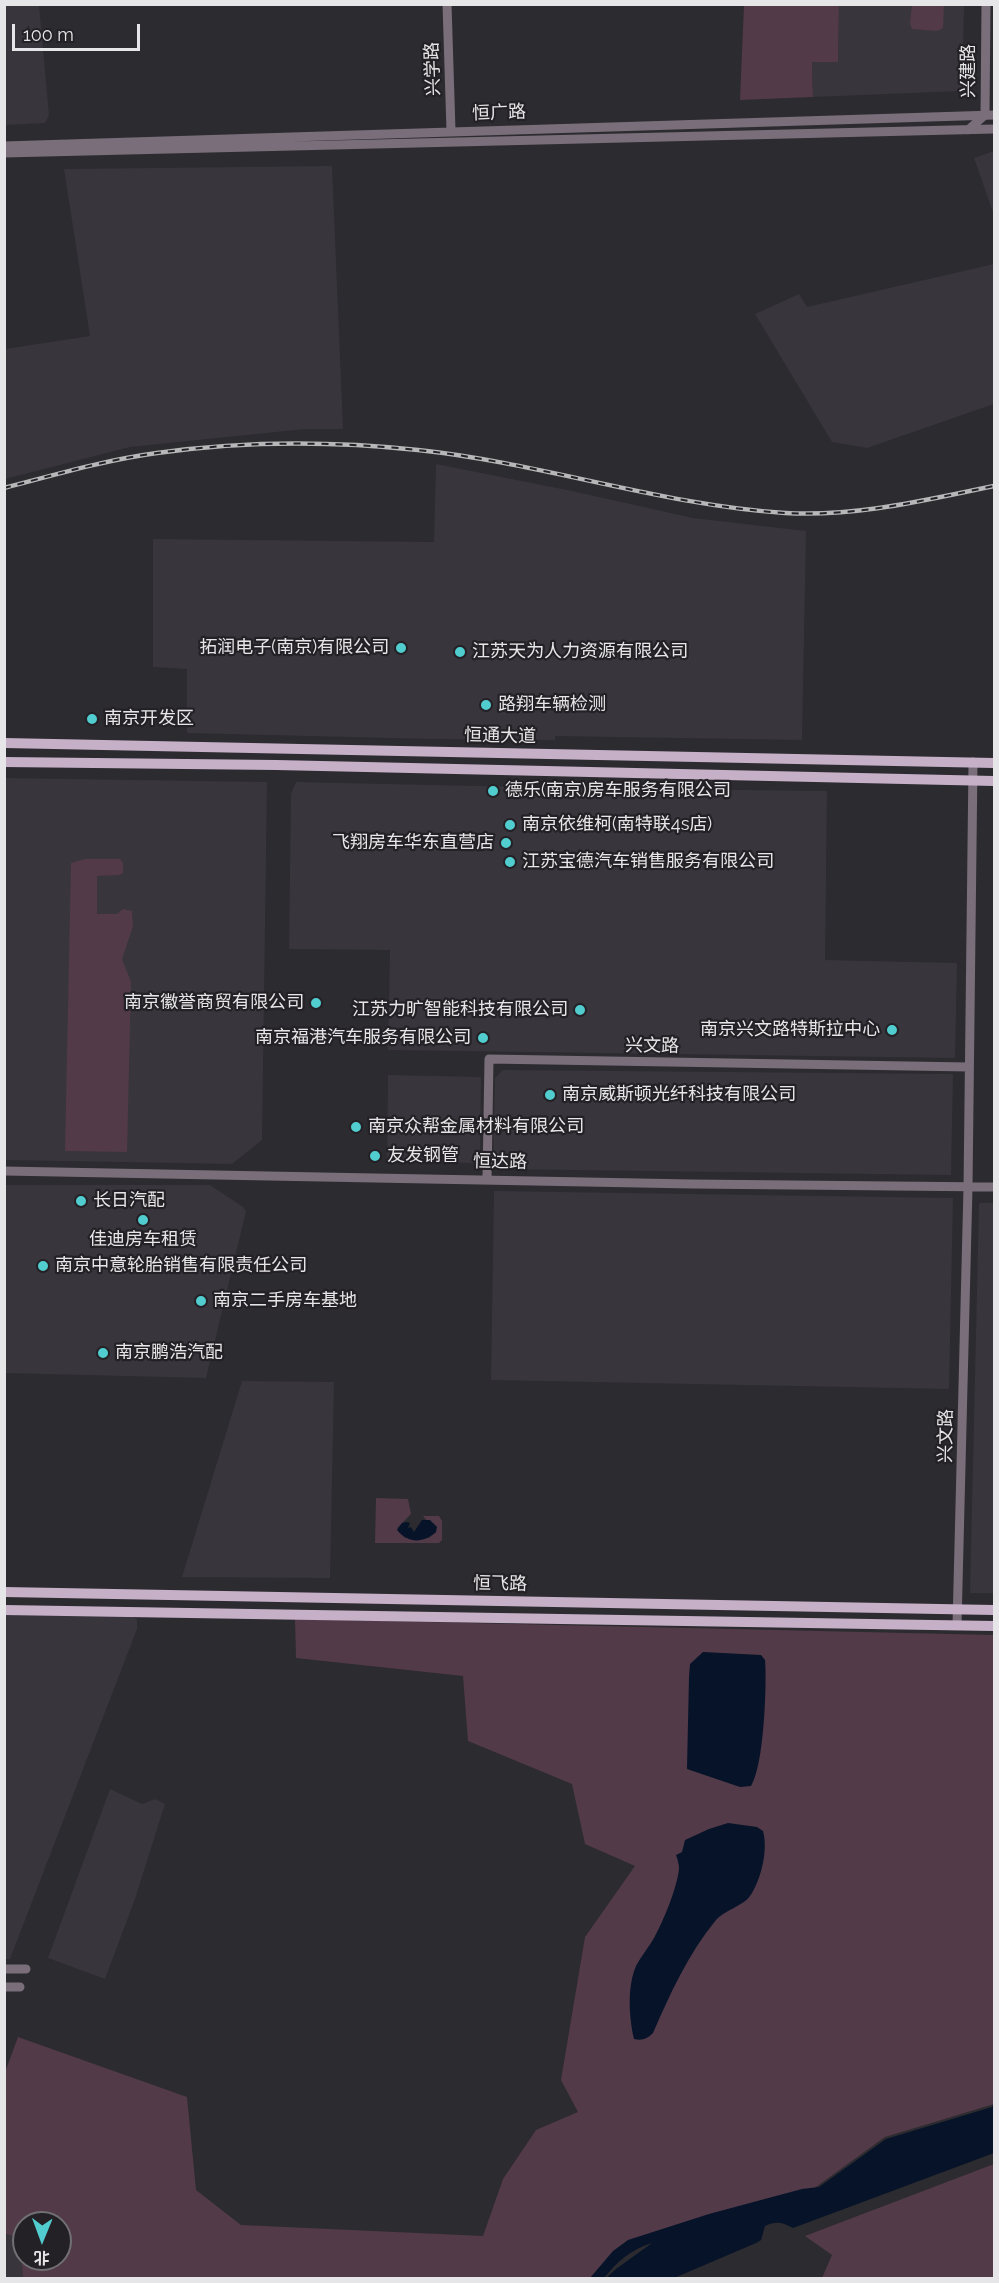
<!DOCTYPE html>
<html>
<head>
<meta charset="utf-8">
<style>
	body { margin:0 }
	#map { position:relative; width:999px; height:2283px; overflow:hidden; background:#2c2b2f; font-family:Raleway,"Noto Sans SC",sans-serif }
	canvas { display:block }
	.frame { position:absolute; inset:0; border:6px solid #e6e6e8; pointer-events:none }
	.north { position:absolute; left:12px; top:2211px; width:60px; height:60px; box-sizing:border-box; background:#232125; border:2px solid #717073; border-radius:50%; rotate:181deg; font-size:16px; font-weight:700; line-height:24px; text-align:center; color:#e6e6e8 }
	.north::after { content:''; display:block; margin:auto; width:21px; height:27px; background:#52cdcf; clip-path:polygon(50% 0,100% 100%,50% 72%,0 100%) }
	.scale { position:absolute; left:12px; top:24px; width:128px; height:27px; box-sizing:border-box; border:3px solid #e6e6e8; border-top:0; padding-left:8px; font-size:18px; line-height:21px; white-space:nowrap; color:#e6e6e8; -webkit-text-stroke:4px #232125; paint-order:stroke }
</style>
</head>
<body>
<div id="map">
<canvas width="999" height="2283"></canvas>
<div class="frame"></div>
<div class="north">北</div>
<div class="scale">100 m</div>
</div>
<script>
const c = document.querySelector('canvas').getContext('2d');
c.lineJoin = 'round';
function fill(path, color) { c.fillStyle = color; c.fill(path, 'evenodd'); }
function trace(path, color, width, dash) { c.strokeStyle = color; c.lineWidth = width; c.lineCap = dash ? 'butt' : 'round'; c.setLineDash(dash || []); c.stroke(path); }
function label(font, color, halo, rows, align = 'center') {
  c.font = font + ' Raleway,"Noto Sans SC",sans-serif'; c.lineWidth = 4.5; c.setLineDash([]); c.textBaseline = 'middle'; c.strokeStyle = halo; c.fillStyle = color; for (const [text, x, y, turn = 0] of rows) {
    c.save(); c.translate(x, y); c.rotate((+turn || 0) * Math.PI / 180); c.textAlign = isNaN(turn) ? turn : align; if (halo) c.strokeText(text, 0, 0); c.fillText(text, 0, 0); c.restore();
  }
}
fill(new Path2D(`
	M4,5H39L49,115L45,123L5,125Z
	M839,5H964L962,91L813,97L812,62H838Z
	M994,151V215L974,158Z
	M332,166L343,429H305L130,447L5,479V349L90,336L64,169Z
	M994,264V404L867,448L832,442L755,314L799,294L807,307Z
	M436,464L572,491L693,518L806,531L802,740L555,736V740L432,739L187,733V669L153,667V539L434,542Z
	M4,778L267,782L262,1140L232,1164L5,1160Z
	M296,782L568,788L827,791L825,960L957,963L955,1058L388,1050L390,950L289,949L291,794Z
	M503,1070L953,1074L951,1175L498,1169L493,1161L495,1078Z
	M388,1075L481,1077L480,1155L476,1163L387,1162Z
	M5,1185H210L243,1207L246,1211L206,1378L5,1373Z
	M494,1191L953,1198L949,1389L491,1380Z
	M979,1203H994V1593H970Z
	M242,1381L334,1382L330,1578L182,1577Z
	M5,1614L129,1616L137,1619V1629L10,1959H5Z
	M110,1789L142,1804L155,1799L165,1804L135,1899L105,1979L48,1958Z
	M5,2234L20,2236L23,2278H5Z`), '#38353d');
fill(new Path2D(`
	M744,5H839L838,62H812L813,97L740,100Z
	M912,5H944L943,28L937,31L912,29L910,23Z
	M85,859H120L123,863V873L119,875L97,876V914H117L123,909L132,911L133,926L122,959L131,982L127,1152L65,1151L71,863Z
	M376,1498L408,1499L411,1514L397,1528L405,1538H429L436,1532L423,1516H439L442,1521V1540L439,1543H375Z
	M295,1619L994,1635V2104L885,2137L809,2192L624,2247L592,2278H23L20,2237L5,2234L4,2075L18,2037L187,2097L196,2190L241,2225L483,2236L503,2179L536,2130L578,2112L561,2080L585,1937L635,1866L585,1844L572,1784L468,1741L463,1676L296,1658ZM24,2223H60V2259H24Z
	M994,2164V2278H822L832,2255L805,2236Z`), '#523a48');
fill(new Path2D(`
	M422,1520H430L437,1527L436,1532C423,1543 409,1544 397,1530L402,1523L407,1522L410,1523L408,1528L411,1527L414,1532Z
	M703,1652L761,1655L765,1660C767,1685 764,1766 751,1786L740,1787L687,1769L689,1677L690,1664Z
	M728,1823L757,1827L763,1831C768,1849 762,1876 752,1893C745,1906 726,1909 716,1920C688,1954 670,1994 653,2033C647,2039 642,2041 634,2039C629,2017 627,1987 636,1966C641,1956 649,1947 654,1938C663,1922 677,1888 679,1869C679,1865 678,1860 676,1855L682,1852L685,1840L709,1829Z
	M994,2102V2153L793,2228C782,2222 776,2221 765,2226L761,2240L756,2243L674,2278H606L616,2269L652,2243C630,2250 618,2261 604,2278H590L613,2251L628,2240L709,2214L802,2189L819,2187L886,2139L992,2107Z`), '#061329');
trace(new Path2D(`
	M447,4L451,131
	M968,130L985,115L986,4
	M4,146L994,115
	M4,153L994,129
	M4,1171L692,1184L994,1187
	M487,1179L489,1059L969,1067
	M957,1625L968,1187L973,762
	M4,1969H26
	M4,1987H20`), '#796e7a', 9);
trace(new Path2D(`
	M4,743L994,763
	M4,762L276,765L994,781
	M4,1592L994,1610
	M4,1610L994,1626`), '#c6b0c8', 10);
const rail = new Path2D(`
	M4,488C54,475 105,460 157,453C243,441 332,441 418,450C542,463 661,505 785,513C857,517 925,500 994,486`);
trace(rail, '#b7b7b9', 4.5);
trace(rail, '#232125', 2, [7]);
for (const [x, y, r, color] of [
	[401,648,6,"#52cdcf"],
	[460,652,6,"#52cdcf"],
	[486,705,6,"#52cdcf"],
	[92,719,6,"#52cdcf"],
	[493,791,6,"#52cdcf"],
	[510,825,6,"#52cdcf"],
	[506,843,6,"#52cdcf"],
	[510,862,6,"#52cdcf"],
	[316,1003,6,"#52cdcf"],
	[580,1010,6,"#52cdcf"],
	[892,1030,6,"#52cdcf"],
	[483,1038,6,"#52cdcf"],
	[550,1095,6,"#52cdcf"],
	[356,1127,6,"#52cdcf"],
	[375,1156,6,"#52cdcf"],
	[81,1201,6,"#52cdcf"],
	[143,1220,6,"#52cdcf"],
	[43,1266,6,"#52cdcf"],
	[201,1301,6,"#52cdcf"],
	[103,1353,6,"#52cdcf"]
]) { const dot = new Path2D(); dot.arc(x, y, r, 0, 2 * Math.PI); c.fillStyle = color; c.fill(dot); trace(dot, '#232125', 2); }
label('18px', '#e6e6e8', '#232125', [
	["兴学路",433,69,-92],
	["兴建路",969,71,-90],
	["恒广路",499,113,-2],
	["恒通大道",500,736,1],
	["兴文路",652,1046,1],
	["恒达路",500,1162,1],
	["兴文路",946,1436,-89],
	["恒飞路",500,1584,1]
]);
label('18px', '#e6e6e8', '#232125', [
	["拓润电子(南京)有限公司",389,648,"right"],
	["江苏天为人力资源有限公司",472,652],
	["路翔车辆检测",498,705],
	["南京开发区",104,719],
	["德乐(南京)房车服务有限公司",505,791],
	["南京依维柯(南特联4s店)",522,825],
	["飞翔房车华东直营店",494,843,"right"],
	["江苏宝德汽车销售服务有限公司",522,862],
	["南京徽誉商贸有限公司",304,1003,"right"],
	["江苏力旷智能科技有限公司",568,1010,"right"],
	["南京兴文路特斯拉中心",880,1030,"right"],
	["南京福港汽车服务有限公司",471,1038,"right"],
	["南京威斯顿光纤科技有限公司",562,1095],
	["南京众帮金属材料有限公司",368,1127],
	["友发钢管",387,1156],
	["长日汽配",93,1201],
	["佳迪房车租赁",143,1240,"center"],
	["南京中意轮胎销售有限责任公司",55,1266],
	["南京二手房车基地",213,1301],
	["南京鹏浩汽配",115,1353]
], 'left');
</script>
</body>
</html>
